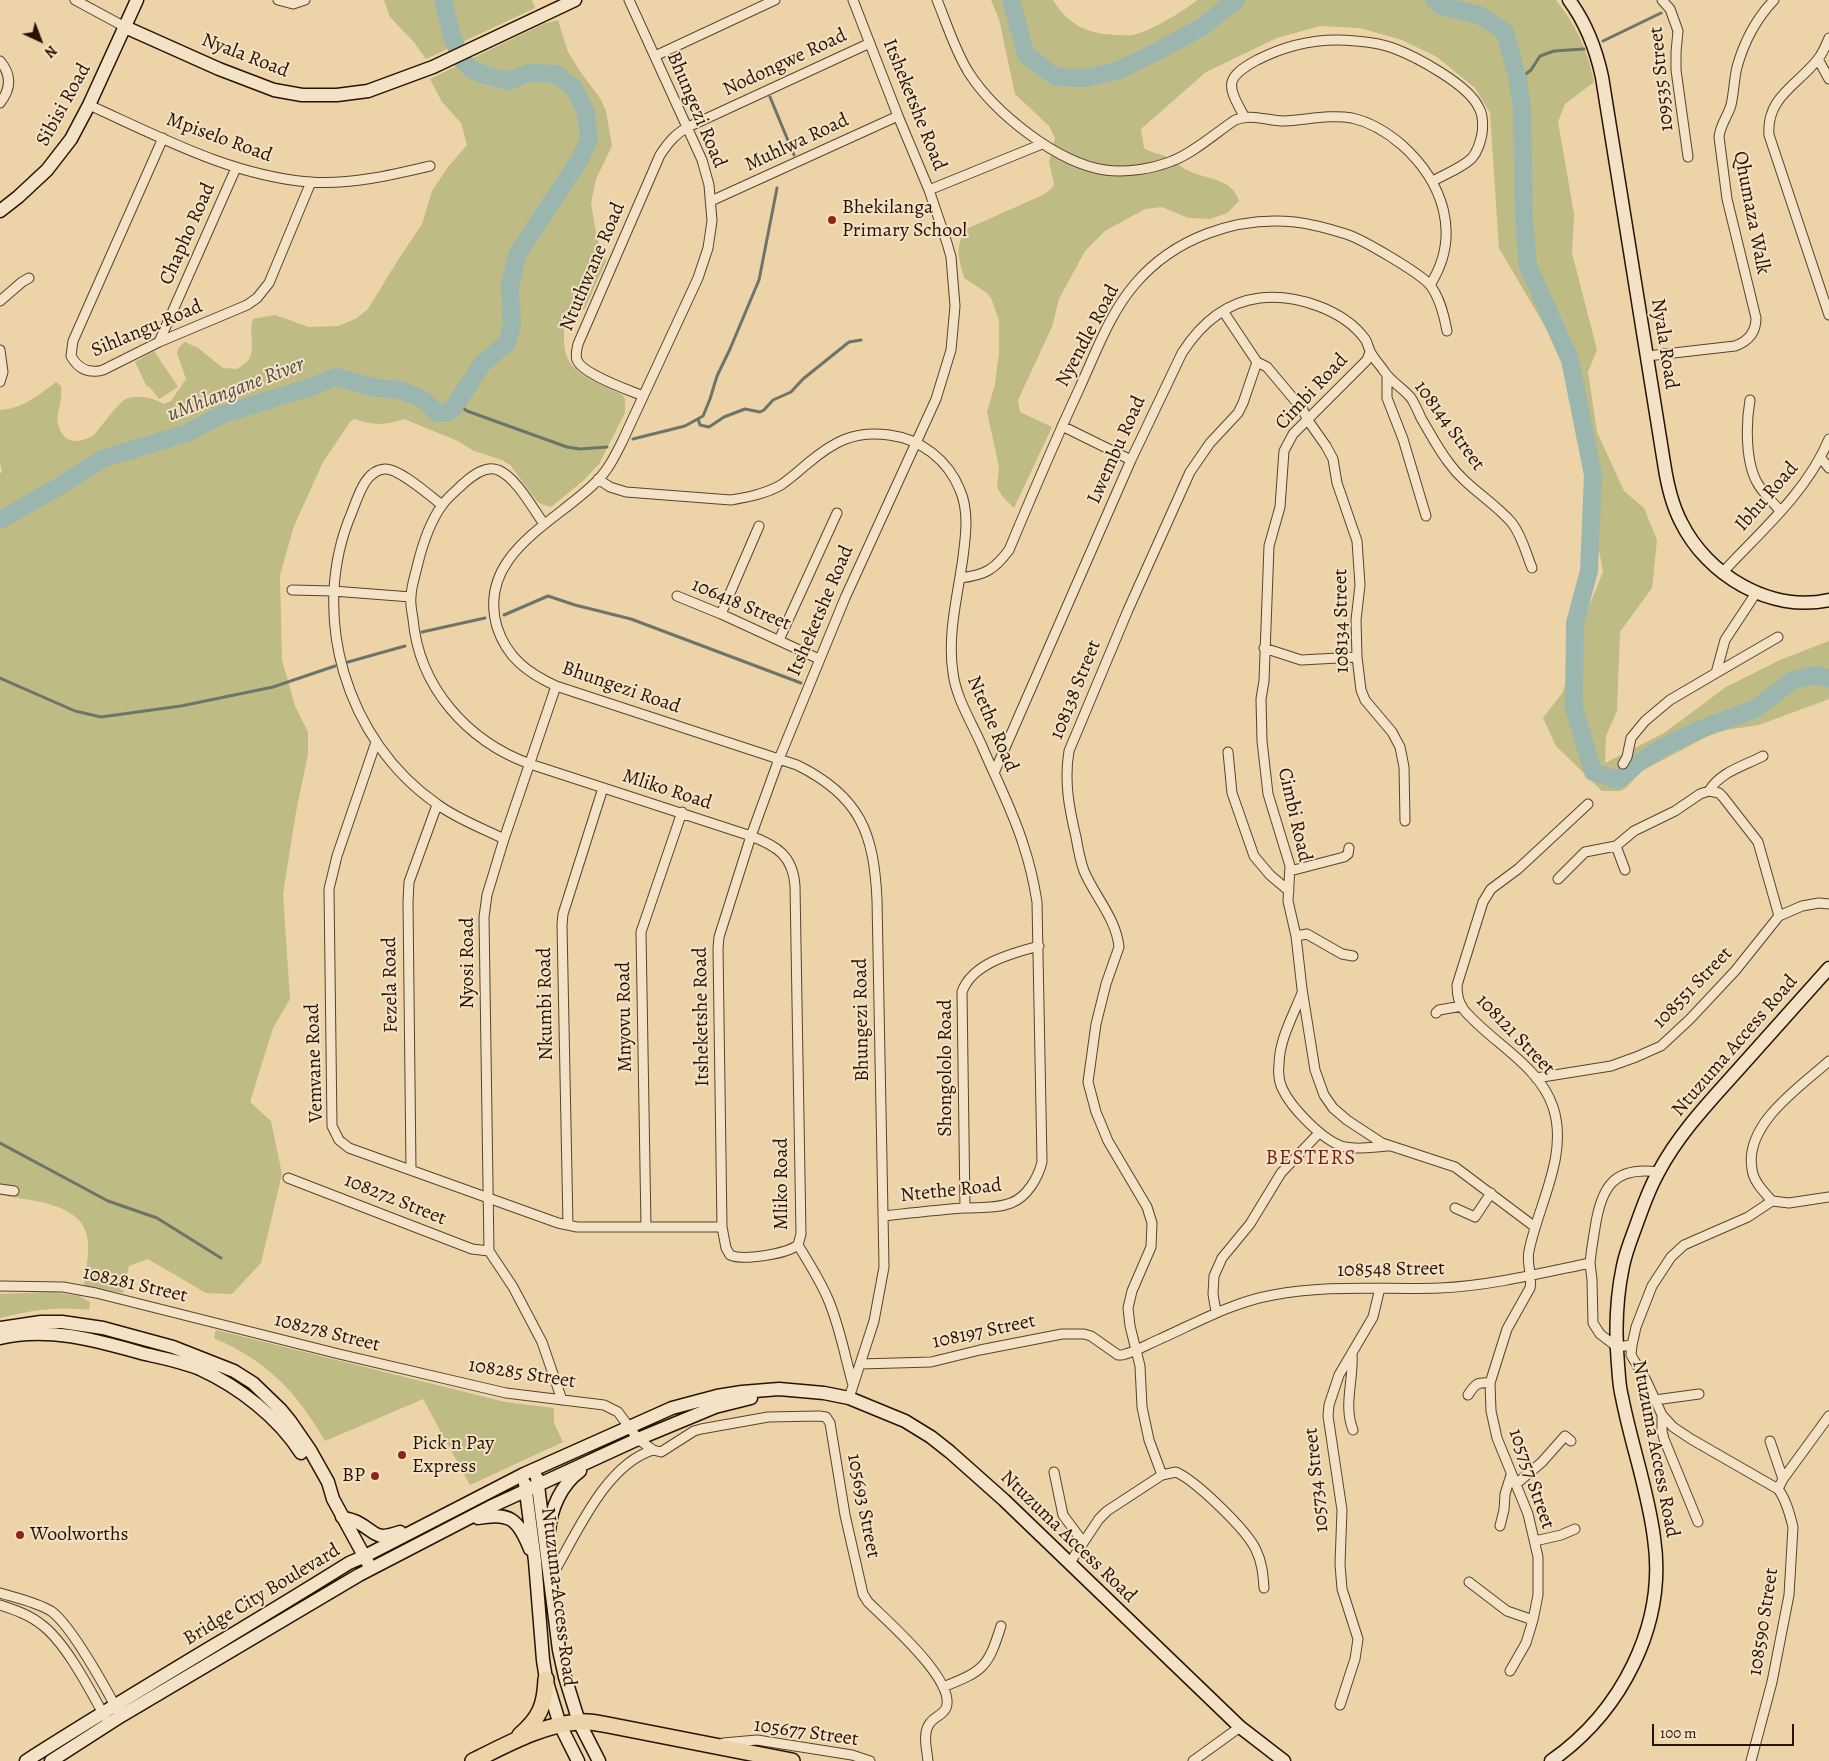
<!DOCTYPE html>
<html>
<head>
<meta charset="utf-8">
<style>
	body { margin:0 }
	#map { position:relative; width:1829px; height:1761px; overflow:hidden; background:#edd3a8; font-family:Alegreya,serif }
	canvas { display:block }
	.north { position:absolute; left:15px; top:15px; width:50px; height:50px; -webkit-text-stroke:4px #f3e2c6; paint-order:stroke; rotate:137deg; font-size:14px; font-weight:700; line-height:20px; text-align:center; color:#281301 }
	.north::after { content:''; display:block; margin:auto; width:18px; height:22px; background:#281301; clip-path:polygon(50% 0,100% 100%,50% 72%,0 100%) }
	.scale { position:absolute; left:1652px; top:1724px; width:142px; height:22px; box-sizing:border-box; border:2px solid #281301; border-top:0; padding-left:6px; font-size:15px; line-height:18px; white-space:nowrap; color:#281301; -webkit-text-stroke:4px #f3e2c6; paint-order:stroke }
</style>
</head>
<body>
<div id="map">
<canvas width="1829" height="1761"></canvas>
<div class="north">N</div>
<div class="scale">100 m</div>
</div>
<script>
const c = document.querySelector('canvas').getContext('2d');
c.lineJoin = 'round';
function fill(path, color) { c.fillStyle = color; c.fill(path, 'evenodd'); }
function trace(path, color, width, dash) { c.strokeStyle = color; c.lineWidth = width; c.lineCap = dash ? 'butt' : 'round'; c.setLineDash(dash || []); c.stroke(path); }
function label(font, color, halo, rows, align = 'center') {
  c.font = font + ' Alegreya,serif'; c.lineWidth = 4; c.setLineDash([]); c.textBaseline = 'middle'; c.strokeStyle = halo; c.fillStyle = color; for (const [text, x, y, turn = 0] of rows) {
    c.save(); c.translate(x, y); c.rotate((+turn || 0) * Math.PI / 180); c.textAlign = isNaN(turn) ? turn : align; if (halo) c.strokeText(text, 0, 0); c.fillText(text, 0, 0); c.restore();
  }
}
fill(new Path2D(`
	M384,0H532L535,8L426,59L413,41L390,17Z
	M991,0H1053C1069,26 1088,34 1118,35C1124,35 1131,36 1137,34C1153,29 1185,11 1197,0H1556C1576,25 1588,51 1594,82L1565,104L1558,122L1574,214L1572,253L1597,350L1588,372L1597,432L1624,491L1644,508L1657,540L1652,588L1620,632L1617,711L1606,736L1605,763L1664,733L1726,687L1780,660L1829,641V699L1759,725L1726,730L1710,735L1642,771L1626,788L1620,791H1602L1556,746L1543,718L1563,692L1583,621L1603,572L1564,359L1499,248L1490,113L1475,88L1437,57L1402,40L1360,28L1320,26L1277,38L1206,72L1141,129L1144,148C1153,154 1161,153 1169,158C1176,162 1182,168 1189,171C1208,180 1232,178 1239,201L1227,213L1210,219L1188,218L1162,207L1145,209L1105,231L1085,251L1059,299L1052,327L1018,400L1020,412L1052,427L1014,508L1002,496L997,487L999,467L987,412L995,384L999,353V320L991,298L987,293L964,278C959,256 955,253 964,230L1043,195L1052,188L1054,184L1049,162L1055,138L1049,126L1015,94L999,19Z
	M558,20L568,52L581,73L600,98L606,111L612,146L596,179L591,203L597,238L606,261L585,308C581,313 573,313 569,318C563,325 564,332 564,341C564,375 598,382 623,395L625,399V413L599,464L584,480L551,507L541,504L537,501L510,465L502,460L474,451L458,441L404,419C383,426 375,425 354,419L350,422L323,462L294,526L280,575L282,660L295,706L308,732V754L296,812L283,894L290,999L273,1028L250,1102L271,1121L282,1174L261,1263L232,1294L206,1293L148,1259L129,1266L123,1293L84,1287C85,1273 89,1258 88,1243C87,1202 30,1201 0,1195V474L2,471L0,463V410C22,409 39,395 56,382L61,386C64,406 50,419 64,436C71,445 86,440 94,435C100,428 119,402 126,399C138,394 154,398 164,404L171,401L186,379L177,353L179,347L185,342L198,348L223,368L237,369C241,366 247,363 249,359C256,348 248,331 253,319L275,315L309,327L338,326L357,318L368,309L398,260L422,224L432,191L448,167L467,145L461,123L442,102L430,79L543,24Z
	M154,351L178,387L159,399L149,386L147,387L135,362Z
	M52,1292L79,1296L90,1302L89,1310C55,1306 33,1310 0,1318V1294Z
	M216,1330L505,1402L554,1408V1423L563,1442L470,1485L423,1399L325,1441C296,1391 267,1361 214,1338Z`), '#bebb84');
trace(new Path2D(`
	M1603,41L1661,13
	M1518,80L1531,70L1540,56L1554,51L1584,49
	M770,97L794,155
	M456,403L467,411L567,447L580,449L607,447
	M698,419L700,425L709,427L724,417L745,409L760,412L764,410L773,400L791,392L803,379L849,342L861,340
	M633,439L685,426L703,416L710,399L717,376L730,349L759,280L777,188
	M504,615L548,596L575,605L631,619L801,683
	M422,632L485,618
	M348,662L405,646
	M0,678L75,711L101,717L181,706L273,687L335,666
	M0,1143L108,1201L157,1218L221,1258`), '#6d7569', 3);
trace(new Path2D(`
	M1011,0L1026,55L1056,77L1085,78L1117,71L1158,51L1202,27L1236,0
	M1434,0L1441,6L1479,15L1505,32L1518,80L1522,109L1524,218L1528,266L1570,360L1593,475L1589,571L1575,623L1574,708L1593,772L1618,780L1638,763L1663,747L1701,729L1755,709L1793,680L1817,675L1829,679
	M0,520L55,489L102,459L187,433L223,414L311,387L336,377L376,388L400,390L424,400L437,413H445L452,410L483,363L507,343L512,325L510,286L517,255L580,159L589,139L586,113L574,88L556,74L529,73L509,81L488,76L472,70L461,59L452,36L443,0`), '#9bb6af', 18);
const street = new Path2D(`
	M75,0L125,27
	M278,0L293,4L305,0
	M629,0L702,160L709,185L712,221L708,248L698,278L622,442C615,456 608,470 597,481C557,522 476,554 497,627C507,658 528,673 556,686L797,765C860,796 874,833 877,900L884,1267L874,1321L849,1398
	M937,0C947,24 955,51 969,73C995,113 1057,163 1105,170C1126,173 1152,169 1172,161C1192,154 1217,132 1235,120C1252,113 1267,121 1284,121C1306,120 1330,114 1352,118C1370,122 1388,133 1402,145C1443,182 1462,235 1430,285
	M1662,0L1670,9L1678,31L1676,52V70L1688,157
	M1829,38C1826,45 1823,53 1818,59C1798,85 1766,97 1769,135L1829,315
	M655,56L775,0
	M1818,59L1829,79
	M0,61C12,75 11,89 0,103
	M89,105C160,137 232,176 310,182C350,185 392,175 430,166
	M1244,116C1227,85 1224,78 1257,60C1288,44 1321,37 1356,41C1368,42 1382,44 1393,48C1417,57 1469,85 1479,108C1483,115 1483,126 1482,134C1480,143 1478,151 1472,158C1462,168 1445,174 1433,181
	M163,138L73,341L71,356C78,369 89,374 103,370L159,342L247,305L257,298L269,283L311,182
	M929,190L1042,144
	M711,201L898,116
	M0,301L22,282L29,278
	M159,342L236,168
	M0,350L3,372L0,382
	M1370,352L1367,360L1293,434L1284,451L1280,507L1269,546L1264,681L1261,699L1262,741L1268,794L1290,866L1288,901L1296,936L1302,989L1315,1070L1324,1095L1333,1108L1347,1120L1382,1143L1455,1167L1535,1227
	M1647,356L1735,346C1749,341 1756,332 1756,318L1727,199L1719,137C1720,125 1728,116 1731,105C1734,93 1734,79 1737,67C1744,42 1756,19 1774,0
	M1257,362L1267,367L1303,410L1307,419L1326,446L1333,459L1337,483L1357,541L1360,585L1356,620L1357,657L1361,690L1365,700L1392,732L1400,747L1404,767L1405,821
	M1387,376V398L1403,439L1426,516
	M643,396C629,390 582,374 577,360C575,355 577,349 578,344L660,155C668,143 675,134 688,127L870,43
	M1750,400C1746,423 1745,463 1758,484C1764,494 1773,502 1780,511
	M1062,426L1131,460
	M1821,458L1829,468
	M598,479L610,487L626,492L731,500C748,497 765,494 781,485C790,479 799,471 807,464C833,442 854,430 889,435C921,439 948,460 960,490C969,511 966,534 963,557C958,595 947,634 953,673C956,698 972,723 982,746C996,779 1014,813 1024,847C1030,865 1034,883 1037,902L1042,1162C1038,1178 1027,1197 1011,1203C996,1209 979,1207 964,1208C937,1210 910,1213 884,1216
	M442,505C430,496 399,468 385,469C365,470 358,497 352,512C308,614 346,741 437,804C457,819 482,828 504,839
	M544,524C533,509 516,477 498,470C486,465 473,475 464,483C457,490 449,496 443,504C430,521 422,546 417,567C415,576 411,587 411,597C410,604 412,612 413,619C419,687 467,741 530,764L751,836C777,846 793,856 795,886L801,1234L798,1245C786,1254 743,1261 730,1255L726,1248L722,1227L718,948L719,937L751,836L779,759L845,598L936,399L951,350L955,306L951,257L947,243L929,190L898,116L853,0
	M1723,572C1761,531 1807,492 1829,439
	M960,578C985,575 994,570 1009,550C1032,495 1055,441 1080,387C1096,352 1110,313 1135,284C1174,238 1236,216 1295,222C1312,224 1330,229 1346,234C1362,239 1420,273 1430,285C1440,298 1444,315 1447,331
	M292,590L333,591L411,597
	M677,596L721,614L819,659
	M721,614L759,526
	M779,640L837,513
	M1264,648L1301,660L1357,657
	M1716,673L1778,637
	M556,686L504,839L487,895L484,917L489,1251L513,1287L542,1342L562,1400
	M376,742L337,856L329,889L332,1126L339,1140L349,1148L558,1223L577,1227H722
	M1228,752L1232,793L1254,856L1270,875L1289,891
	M1623,764L1627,757L1631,738L1645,721L1670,700L1716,673L1725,640L1756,593
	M994,773L1131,460L1182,353C1200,325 1226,302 1260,298C1295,294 1343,309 1365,339C1368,343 1368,348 1371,353C1374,359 1380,365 1384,371C1391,382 1403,388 1411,398C1415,404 1418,411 1421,418C1430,433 1438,449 1449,463C1466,487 1493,501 1512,523C1522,536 1526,553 1532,568
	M1709,791C1720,772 1744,766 1763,756
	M1616,846L1625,870
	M1290,871L1344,857L1348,854L1349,848
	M1558,879L1585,852L1616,846L1634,831L1675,811L1700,794L1709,791L1719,793L1723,797L1758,842L1779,916
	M1296,936L1307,934L1342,954L1353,956
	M1302,993C1293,1016 1279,1040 1279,1065C1278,1073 1279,1081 1282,1088C1291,1108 1324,1142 1345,1147C1359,1150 1373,1147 1387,1146
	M1436,1013L1439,1010L1462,1006
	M1536,1078L1611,1066L1636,1057L1661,1046L1690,1019L1735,971L1779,916L1802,906L1819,903L1829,904
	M411,1170L408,902L409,882L437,805
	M288,1178L472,1249L489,1251
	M0,1189L14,1191
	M1772,1201C1764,1192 1753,1181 1752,1169C1744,1124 1800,1087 1829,1061
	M965,1208L962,992C972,963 1013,953 1039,946
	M1455,1208L1475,1217L1491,1193
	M568,1225L562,925L563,914L603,788
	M646,1227L641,932L682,812
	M798,1245C809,1263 820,1280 828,1299C840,1327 845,1357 853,1385
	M1590,1263C1591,1252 1593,1240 1595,1228C1601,1188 1613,1166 1658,1172
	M0,1286L63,1287L96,1293L339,1354L506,1393L604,1405L618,1412L638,1439L653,1450L661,1452L694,1431L701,1429L768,1417L819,1416L826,1417L830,1423L845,1515L863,1594L868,1602C886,1620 957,1681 946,1708C943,1715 934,1717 930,1723C922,1733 927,1750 928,1761
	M1216,1312L1213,1294L1214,1276L1222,1258L1250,1224L1281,1173L1319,1133
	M1352,1354C1354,1379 1343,1405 1353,1430
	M860,1364L931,1362L980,1350L1062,1334H1084L1091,1336L1118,1355H1122C1135,1352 1148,1344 1160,1339C1198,1322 1233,1302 1273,1295C1329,1284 1384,1290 1440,1288C1489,1286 1542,1273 1590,1263L1592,1280L1593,1323L1600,1334L1617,1347L1632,1345
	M1468,1395C1475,1384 1477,1382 1490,1383
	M1655,1400L1699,1394
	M1662,1415V1431L1664,1439L1698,1522
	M1770,1441L1783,1479
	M1054,1472L1063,1515L1083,1542
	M1162,1475L1149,1440L1142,1407L1140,1366L1130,1326L1128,1308L1132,1291L1151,1247L1152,1223L1147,1207L1108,1141L1096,1112L1088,1082L1096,1024L1106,984L1119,947C1116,918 1095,897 1084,871C1080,860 1078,849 1076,837C1069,808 1064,781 1069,751L1128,610L1190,472L1210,443L1238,413L1243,403L1257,362L1223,311
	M1516,1484L1542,1462L1565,1436L1571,1441
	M1778,1489L1783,1479L1829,1416
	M1500,1526L1504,1510L1505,1494L1511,1475
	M1535,1541L1561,1535L1575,1529
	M1069,1564L1099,1519L1107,1511L1162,1475L1176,1472C1196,1481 1247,1530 1256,1550C1262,1562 1263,1574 1264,1588
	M550,1579C575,1538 604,1465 653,1450
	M1469,1582L1507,1611L1533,1620
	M0,1593C17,1598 36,1602 51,1611C71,1625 105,1687 118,1711
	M0,1605C15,1610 30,1615 42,1625C66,1643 90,1690 105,1717
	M1510,1671L1526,1643L1533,1620L1538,1595V1557L1528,1514L1497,1438L1491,1411L1490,1383L1507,1329L1530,1288C1533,1276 1526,1264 1529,1251C1538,1205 1569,1155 1553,1107C1539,1065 1492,1043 1464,1010C1459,1004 1457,993 1457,985L1483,902L1491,889L1518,869L1588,804
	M943,1687C984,1671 988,1667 1001,1626
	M1340,1705L1355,1659L1358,1639L1342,1589L1340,1564L1342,1510L1328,1416L1329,1405L1339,1375L1373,1317L1380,1288
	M723,1743L757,1740L852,1755L870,1761
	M1193,1761L1240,1727
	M1751,1761L1772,1682L1789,1595L1793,1527C1790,1515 1786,1499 1778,1489L1691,1439L1673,1427L1662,1415L1646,1380L1631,1355L1632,1345L1636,1327L1652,1286L1671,1257L1684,1245L1748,1217L1772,1201L1789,1203L1829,1197`);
const secondary = new Path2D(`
	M1569,0C1586,23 1596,49 1602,77L1664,463C1667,483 1671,503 1681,522C1707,575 1770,613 1829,600
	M125,27L219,69L274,90L302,95H337L368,91L433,67L575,0
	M0,211L18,197L47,170L71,139L89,105L137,0
	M0,1328L41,1322H62L103,1328L173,1347L234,1371L253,1383L281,1410L290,1421L310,1450L328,1482L333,1499L368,1563
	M0,1338C49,1326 98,1341 145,1354C163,1358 183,1362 200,1369C239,1387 278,1417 301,1453
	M537,1478L559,1650L565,1677L579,1722L599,1761
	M525,1484L535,1561L543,1660L546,1679L560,1725L578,1761
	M342,1517C347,1519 353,1520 357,1522C378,1533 374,1541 400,1532
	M478,1518C510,1512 518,1519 530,1549
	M549,1531C551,1508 561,1485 580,1471
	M26,1761C132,1693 242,1630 349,1563L365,1556L524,1474L672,1408L717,1396L742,1392L779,1389L824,1393L849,1398L905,1421L931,1437L950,1452L1004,1500L1240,1727L1284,1761
	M51,1761L121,1716L359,1575L490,1507L638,1439L715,1407L751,1398
	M1551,1761C1621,1712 1667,1625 1654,1538C1648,1490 1631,1444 1622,1397C1619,1386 1619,1375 1618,1365C1615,1331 1616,1299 1623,1266C1626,1251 1632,1237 1637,1223C1643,1206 1649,1189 1658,1173C1680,1131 1714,1097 1745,1062C1773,1031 1801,999 1829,968`);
const primary = new Path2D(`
	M520,1735C540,1718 545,1705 546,1679
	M473,1761C506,1745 541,1725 578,1722C588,1721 598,1723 608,1725L792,1761`);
trace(street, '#59432b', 11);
trace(secondary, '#281301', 15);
trace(primary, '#281301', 18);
trace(street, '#f3e2c6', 9);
trace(secondary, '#f3e2c6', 12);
trace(primary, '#edd3a8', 15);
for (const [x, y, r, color] of [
	[832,220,5,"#8f2418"],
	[402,1455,5,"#8f2418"],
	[375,1476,5,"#8f2418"],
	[20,1535,5,"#8f2418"]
]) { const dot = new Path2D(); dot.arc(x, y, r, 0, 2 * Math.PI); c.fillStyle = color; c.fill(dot); trace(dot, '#f3e2c6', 2); }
label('20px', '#281301', '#f3e2c6', [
	["Nyala Road",245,56,21],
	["Nodongwe Road",785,63,-25],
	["109535 Street",1662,79,-96],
	["Sibisi Road",64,105,-61],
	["Itsheketshe Road",914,105,68],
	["Bhungezi Road",696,110,67],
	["Mpiselo Road",219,138,20],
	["Muhlwa Road",797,143,-25],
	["Qhumaza Walk",1751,213,79],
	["Chapho Road",188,234,-66],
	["Ntuthwane Road",593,267,-67],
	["Sihlangu Road",147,329,-23],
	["Nyendle Road",1088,336,-62],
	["Nyala Road",1664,344,81],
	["Cimbi Road",1312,392,-47],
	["108144 Street",1449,426,54],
	["Lwembu Road",1117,450,-66],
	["Ibhu Road",1767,497,-49],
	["106418 Street",741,605,23],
	["Itsheketshe Road",821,611,-67],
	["108134 Street",1342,621,-91],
	["Bhungezi Road",621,688,19],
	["108138 Street",1076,690,-68],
	["Ntethe Road",992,724,67],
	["Mliko Road",667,790,18],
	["Cimbi Road",1294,815,77],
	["Nyosi Road",468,963,-90],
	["Fezela Road",391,985,-91],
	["108551 Street",1693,988,-46],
	["Nkumbi Road",546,1004,-91],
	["Mnyovu Road",625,1017,-91],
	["Itsheketshe Road",702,1017,-91],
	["Bhungezi Road",862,1020,-91],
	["108121 Street",1515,1035,46],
	["Ntuzuma Access Road",1735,1046,-49],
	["Vemvane Road",315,1063,-92],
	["Shongololo Road",946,1068,-90],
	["Mliko Road",782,1184,-90],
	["Ntethe Road",951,1191,-6],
	["108272 Street",395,1200,22],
	["108548 Street",1391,1270,-1],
	["108281 Street",135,1285,13],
	["108197 Street",984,1332,-12],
	["108278 Street",327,1333,14],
	["108285 Street",522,1374,9],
	["Ntuzuma Access Road",1655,1449,79],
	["105757 Street",1531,1479,71],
	["105734 Street",1317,1480,-96],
	["105693 Street",863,1506,79],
	["Ntuzuma Access Road",1068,1537,44],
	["Bridge City Boulevard",262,1595,-31],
	["Ntuzuma Access Road",558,1597,83],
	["108590 Street",1764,1622,-81],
	["105677 Street",806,1733,8]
]);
label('20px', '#281301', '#f3e2c6', [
	["Bhekilanga",842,208],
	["Primary School",842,231],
	["Pick n Pay",412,1444],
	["Express",412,1467],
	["BP",365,1476,"right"],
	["Woolworths",30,1535]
], 'left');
label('italic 21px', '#504c3e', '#f3e2c6', [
	["uMhlangane River",236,390,-21]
]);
c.letterSpacing = '1px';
label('21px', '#7a1f14', '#f3e2c6', [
	["BESTERS",1311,1159]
]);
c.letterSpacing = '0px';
</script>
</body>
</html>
